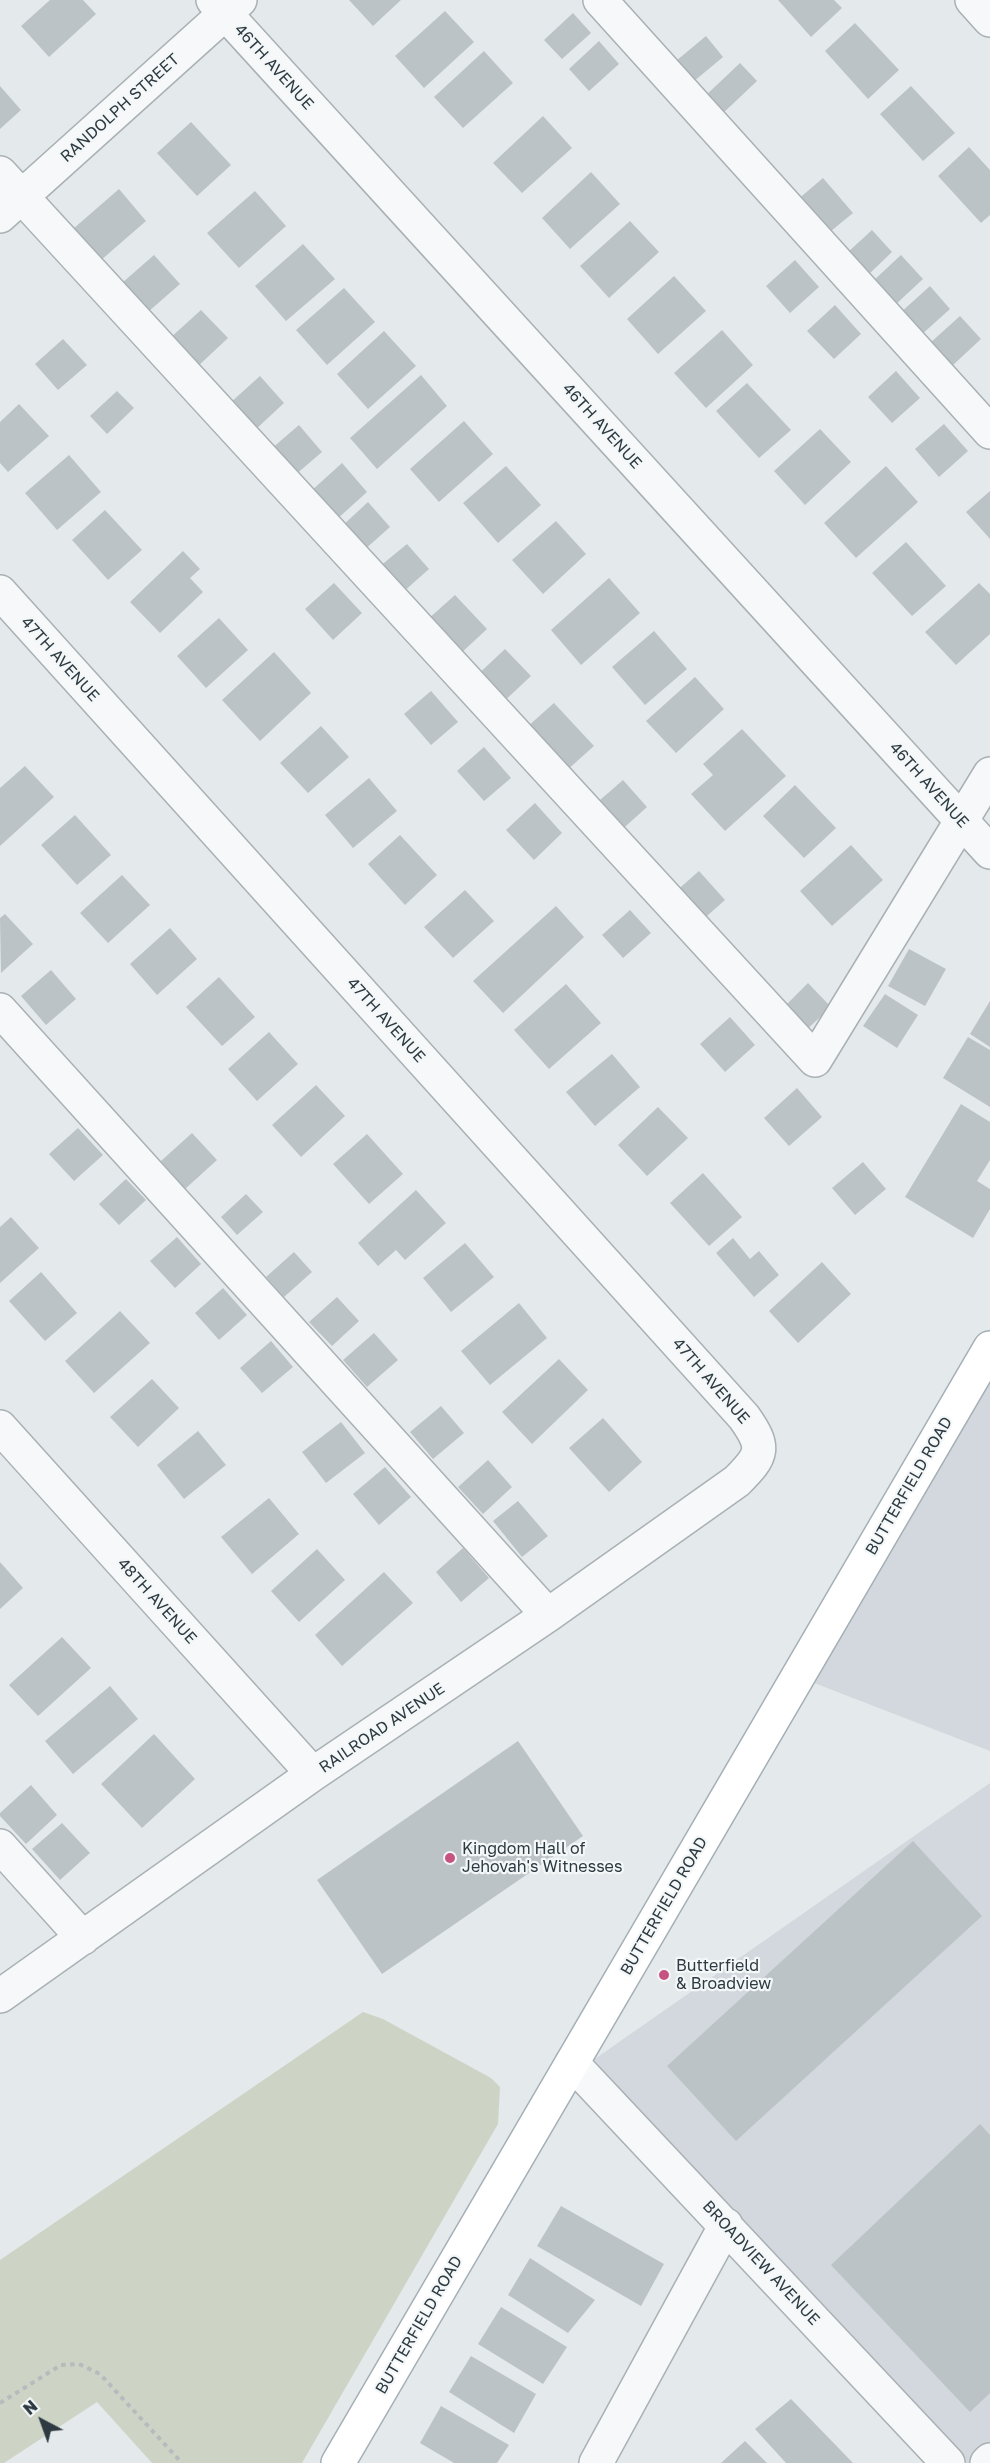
<!DOCTYPE html>
<html>
<head>
<meta charset="utf-8">
<style>
	body { margin:0 }
	#map { position:relative; width:990px; height:2463px; overflow:hidden; background:#e4e9eb; font-family:"Golos Text",sans-serif }
	canvas { display:block }
	.north { position:absolute; left:12px; top:2391px; width:60px; height:60px; -webkit-text-stroke:4px #f4f7f8; paint-order:stroke; rotate:319deg; font-size:16px; font-weight:700; line-height:24px; text-align:center; color:#2d3a42 }
	.north::after { content:''; display:block; margin:auto; width:21px; height:27px; background:#2d3a42; clip-path:polygon(50% 0,100% 100%,50% 72%,0 100%) }
</style>
</head>
<body>
<div id="map">
<canvas width="990" height="2463"></canvas>
<div class="north">N</div>
</div>
<script>
const c = document.querySelector('canvas').getContext('2d');
c.lineJoin = 'round';
function fill(path, color) { c.fillStyle = color; c.fill(path, 'evenodd'); }
function trace(path, color, width, dash) { c.strokeStyle = color; c.lineWidth = width; c.lineCap = dash ? 'butt' : 'round'; c.setLineDash(dash || []); c.stroke(path); }
function label(font, color, halo, rows, align = 'center') {
  c.font = font + ' "Golos Text",sans-serif'; c.lineWidth = 4.5; c.setLineDash([]); c.textBaseline = 'middle'; c.strokeStyle = halo; c.fillStyle = color; for (const [text, x, y, turn = 0] of rows) {
    c.save(); c.translate(x, y); c.rotate((+turn || 0) * Math.PI / 180); c.textAlign = isNaN(turn) ? turn : align; if (halo) c.strokeText(text, 0, 0); c.fillText(text, 0, 0); c.restore();
  }
}
fill(new Path2D(`
	M990,1355V1751L809,1681Z
	M990,1783V2453L979,2463H967L589,2063Z`), '#d2d8dd');
fill(new Path2D(`
	M363,2012L383,2019L491,2078L500,2087L498,2124L302,2463H152L97,2402L4,2463H0V2260Z`), '#cdd4c6');
fill(new Path2D(`
	M50,0H83L96,14L49,57L21,26Z
	M349,0H401L373,26Z
	M778,0H834L842,8L811,37Z
	M445,11L474,42L424,88L395,56Z
	M573,13L591,33L562,59L544,40Z
	M855,23L899,70L868,99L825,51Z
	M706,36L723,57L693,82L676,61Z
	M599,41L619,64L589,91L569,69Z
	M484,51L513,83L463,128L434,97Z
	M740,63L757,81L720,116L703,98Z
	M0,86L21,110L0,129Z
	M911,86L955,133L923,161L880,114Z
	M543,116L572,148L522,193L493,163Z
	M191,122L231,165L197,196L157,153Z
	M969,147L990,170V215L981,223L938,176Z
	M591,172L620,204L570,249L542,218Z
	M823,178L853,213L825,236L796,201Z
	M119,189L146,221L100,261L73,229Z
	M255,191L286,226L239,268L207,233Z
	M630,221L659,252L609,298L580,266Z
	M872,230L892,252L868,275L847,253Z
	M303,244L335,279L286,321L255,286Z
	M154,255L180,284L148,312L122,283Z
	M901,255L923,279L894,306L872,282Z
	M795,260L819,287L790,313L766,286Z
	M674,276L706,311L658,354L627,319Z
	M930,286L950,309L920,336L900,313Z
	M344,288L375,322L327,365L296,330Z
	M835,305L861,334L834,359L807,331Z
	M201,310L228,338L196,368L169,339Z
	M960,316L981,339L952,366L930,343Z
	M722,330L753,365L706,408L674,373Z
	M384,331L416,366L368,409L337,374Z
	M63,339L87,365L58,390L35,364Z
	M896,371L920,398L892,423L868,397Z
	M421,375L447,406L377,469L350,438Z
	M260,376L284,403L255,430L230,403Z
	M747,383L791,430L759,458L716,411Z
	M117,391L134,408L107,434L90,416Z
	M19,404L49,436L8,472L0,463V422Z
	M464,421L493,454L439,502L410,469Z
	M944,424L968,451L939,477L915,449Z
	M299,425L322,452L294,476L271,449Z
	M820,429L851,462L805,505L774,471Z
	M69,455L101,492L57,530L25,493Z
	M342,463L367,492L336,520L310,492Z
	M506,466L541,505L498,543L463,503Z
	M886,466L918,502L856,558L824,523Z
	M990,491V539L966,512Z
	M368,502L390,527L363,551L341,527Z
	M105,510L142,550L108,580L72,540Z
	M556,521L586,554L543,594L512,560Z
	M906,542L946,586L912,616L872,573Z
	M407,544L429,569L402,593L379,567Z
	M183,551L200,569L190,578L203,592L160,633L130,602Z
	M609,578L640,613L581,665L551,630Z
	M334,583L362,613L333,640L305,609Z
	M979,583L990,594V634L956,665L925,632Z
	M455,595L487,629L459,655L427,620Z
	M219,618L248,650L206,688L177,656Z
	M654,631L687,669L645,705L612,667Z
	M505,649L531,676L499,706L473,679Z
	M274,652L311,693L260,741L222,700Z
	M695,677L724,709L676,753L646,721Z
	M431,691L458,722L431,745L404,714Z
	M554,703L594,746L566,771L526,728Z
	M321,726L349,757L308,793L280,763Z
	M742,729L786,776L725,831L691,794L713,775L703,764Z
	M484,747L511,778L484,801L457,771Z
	M25,766L54,797L0,846V788Z
	M369,778L397,811L353,848L325,815Z
	M623,780L647,807L617,834L592,807Z
	M795,785L836,828L804,858L763,816Z
	M535,803L562,833L534,860L506,830Z
	M75,815L111,855L77,885L41,845Z
	M400,835L437,875L405,905L368,864Z
	M851,845L883,880L832,926L800,891Z
	M699,871L725,900L699,923L673,894Z
	M122,875L150,905L108,943L80,913Z
	M465,890L494,921L453,958L424,927Z
	M556,906L584,937L503,1013L473,981Z
	M630,910L651,933L623,958L602,935Z
	M5,914L33,944L1,973L0,918Z
	M170,928L197,959L157,995L130,964Z
	M909,949L946,969L925,1006L888,986Z
	M51,970L76,999L46,1025L21,996Z
	M219,977L255,1017L222,1046L186,1007Z
	M808,983L831,1007L802,1034L780,1011Z
	M566,984L601,1023L549,1069L514,1030Z
	M885,994L918,1015L897,1048L863,1026Z
	M990,1001V1047L970,1034Z
	M730,1017L755,1045L725,1072L700,1044Z
	M269,1032L298,1064L257,1101L228,1069Z
	M968,1037L990,1050V1107L943,1078Z
	M612,1054L640,1087L595,1126L566,1092Z
	M316,1085L345,1116L301,1157L272,1125Z
	M797,1088L822,1117L789,1146L764,1118Z
	M961,1104L990,1122V1160L977,1181L990,1189V1209L973,1238L905,1197Z
	M658,1107L688,1138L647,1176L618,1145Z
	M78,1128L103,1155L74,1181L49,1154Z
	M192,1133L217,1160L185,1189L161,1161Z
	M367,1134L403,1174L369,1204L333,1164Z
	M863,1162L886,1189L855,1215L832,1188Z
	M703,1173L742,1217L709,1246L670,1203Z
	M126,1179L146,1200L119,1225L99,1204Z
	M416,1190L446,1223L405,1260L396,1250L378,1266L358,1243Z
	M246,1194L263,1212L237,1235L221,1217Z
	M11,1217L39,1248L0,1283V1227Z
	M177,1237L201,1264L175,1288L150,1261Z
	M733,1238L750,1259L759,1251L779,1275L754,1297L716,1253Z
	M465,1243L494,1277L451,1312L423,1278Z
	M294,1252L312,1272L284,1297L266,1277Z
	M822,1262L851,1294L798,1343L769,1311Z
	M41,1272L77,1313L45,1341L9,1301Z
	M223,1288L247,1315L219,1340L195,1313Z
	M337,1297L359,1321L332,1346L309,1322Z
	M519,1303L547,1338L490,1385L461,1351Z
	M120,1311L150,1343L94,1393L65,1361Z
	M374,1333L398,1360L367,1387L343,1360Z
	M271,1341L293,1367L262,1393L240,1368Z
	M559,1359L588,1390L532,1444L502,1412Z
	M152,1379L179,1408L138,1447L110,1417Z
	M441,1406L464,1433L433,1459L410,1432Z
	M603,1418L642,1462L609,1492L569,1448Z
	M341,1422L365,1453L326,1483L302,1452Z
	M198,1431L226,1465L184,1499L157,1465Z
	M488,1460L512,1487L483,1514L458,1487Z
	M385,1467L411,1497L379,1525L353,1494Z
	M269,1498L299,1534L252,1574L221,1537Z
	M518,1501L548,1536L522,1557L493,1521Z
	M463,1548L489,1578L461,1602L436,1572Z
	M317,1549L345,1580L299,1622L271,1591Z
	M0,1562L23,1588L0,1609Z
	M384,1572L413,1603L342,1666L315,1635Z
	M62,1637L91,1668L38,1716L9,1685Z
	M110,1686L138,1719L73,1774L45,1741Z
	M154,1734L195,1779L142,1828L101,1784Z
	M518,1741L583,1836L382,1974L317,1880Z
	M31,1785L57,1815L26,1844L0,1816V1813Z
	M62,1823L90,1853L60,1880L32,1849Z
	M913,1841L982,1916L736,2141L667,2066Z
	M980,2124L990,2135V2393L970,2412L831,2265Z
	M561,2206L664,2264L641,2306L537,2246Z
	M530,2258L595,2300L568,2333L508,2295Z
	M501,2307L567,2347L543,2384L478,2344Z
	M471,2356L536,2394L514,2433L449,2392Z
	M791,2399L853,2463H786L755,2429Z
	M441,2406L509,2445L497,2463H454L420,2443Z
	M745,2441L767,2463H721Z`), '#bcc3c7');
const minor = new Path2D(`
	M213,0L990,852
	M600,0L990,432
	M972,0L990,20
	M0,173L815,1060L990,774
	M0,216L240,0
	M0,592L744,1417C766,1448 763,1455 737,1481L548,1615L313,1774L0,1996
	M0,1010L548,1615
	M0,1427L313,1774
	M0,1846L83,1938
	M572,2063L948,2463
	M596,2463L726,2225
	M987,2463L990,2460`);
const major = new Path2D(`
	M338,2463L990,1348`);
trace(minor, '#a9b1b5', 36);
trace(major, '#a4b0b6', 36);
trace(new Path2D(`
	M0,2403L61,2365L79,2364L100,2374L182,2463`), '#b6bbbe', 4, [4.5, 4.5]);
trace(minor, '#f7f8f9', 33);
trace(major, '#fff', 33);
for (const [x, y, r, color] of [
	[450,1858,6,"#c65382"],
	[664,1975,6,"#c65382"]
]) { const dot = new Path2D(); dot.arc(x, y, r, 0, 2 * Math.PI); c.fillStyle = color; c.fill(dot); trace(dot, '#f4f7f8', 2); }
label('16px', '#2d3a42', '#f4f7f8', [
	["46TH AVENUE",274,67,48],
	["RANDOLPH STREET",120,108,-42],
	["46TH AVENUE",602,426,48],
	["47TH AVENUE",60,659,48],
	["46TH AVENUE",929,785,48],
	["47TH AVENUE",386,1020,48],
	["47TH AVENUE",711,1381,49],
	["BUTTERFIELD ROAD",909,1486,-60],
	["48TH AVENUE",157,1601,48],
	["RAILROAD AVENUE",382,1728,-34],
	["BUTTERFIELD ROAD",664,1906,-60],
	["BROADVIEW AVENUE",761,2263,47],
	["BUTTERFIELD ROAD",419,2325,-60]
]);
label('16px', '#2d3a42', '#f4f7f8', [
	["Kingdom Hall of",462,1849],
	["Jehovah's Witnesses",462,1867],
	["Butterfield",676,1966],
	["& Broadview",676,1984]
], 'left');
</script>
</body>
</html>
